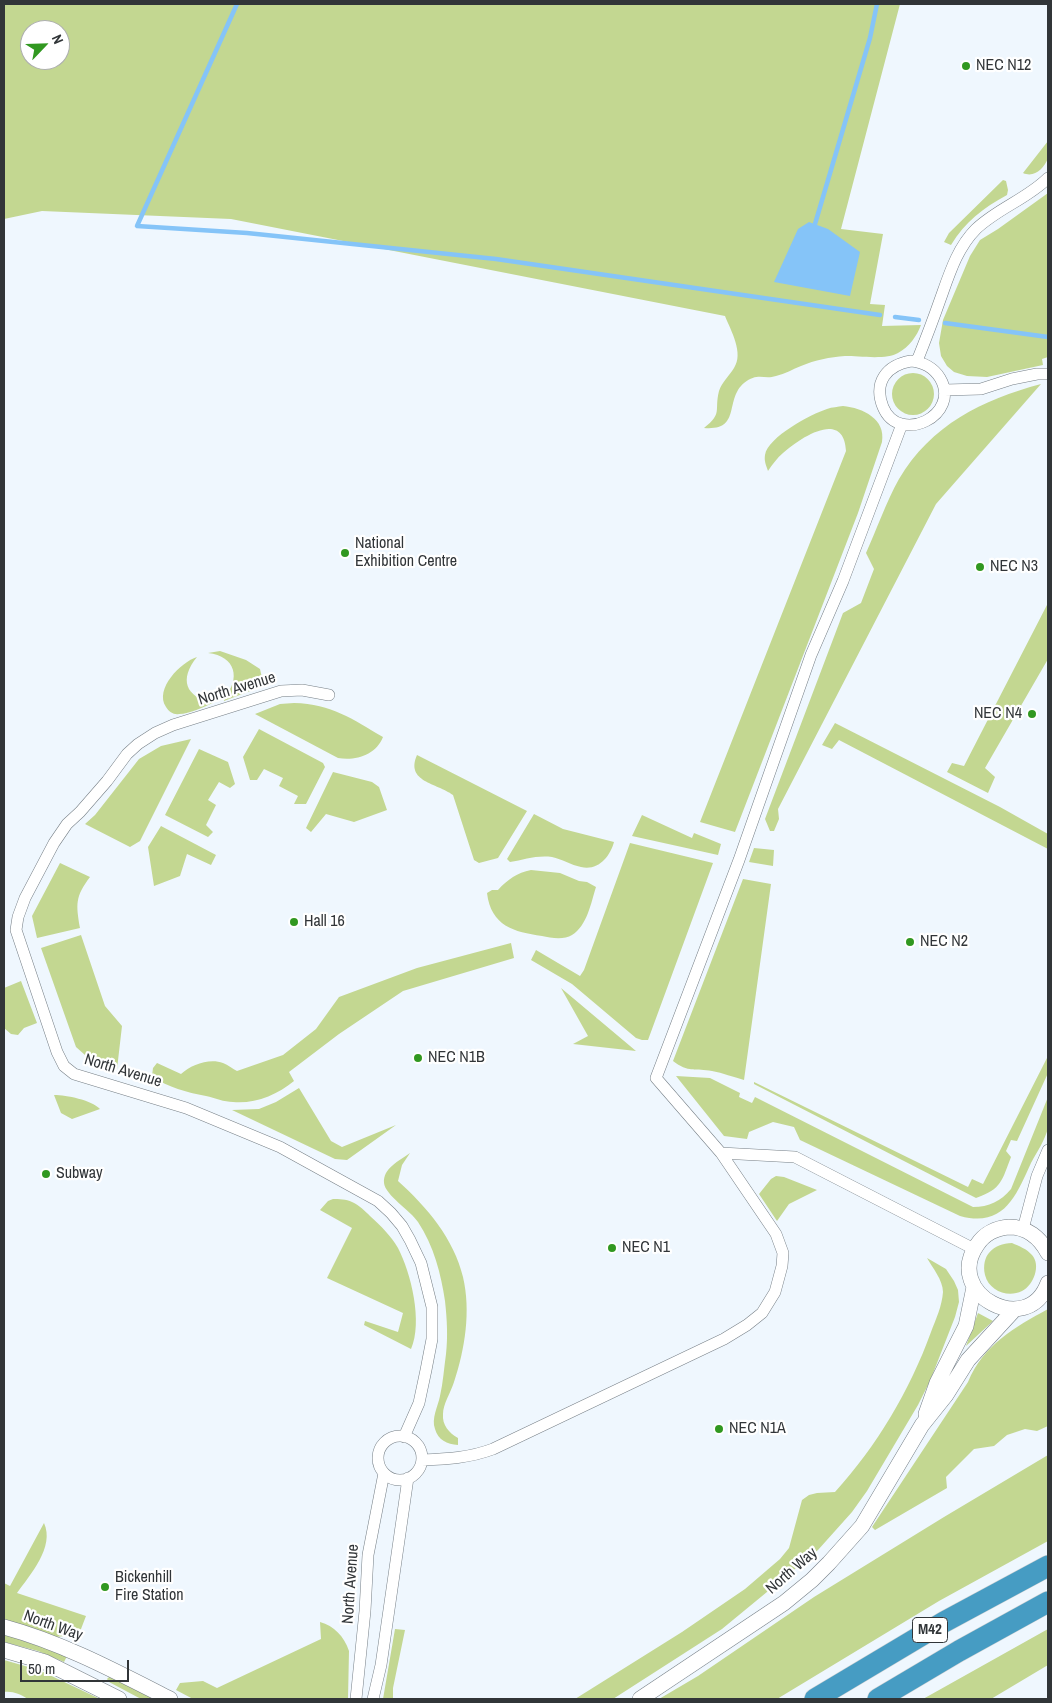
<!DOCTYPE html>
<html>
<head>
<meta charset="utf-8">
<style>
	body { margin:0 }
	#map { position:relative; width:1052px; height:1703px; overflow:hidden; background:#eff7fe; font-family:"Archivo Narrow",sans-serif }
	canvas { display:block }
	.frame { position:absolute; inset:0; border:5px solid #313538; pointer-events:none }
	.north { position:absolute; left:20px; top:20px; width:50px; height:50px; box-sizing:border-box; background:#fff; border:1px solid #adaeaf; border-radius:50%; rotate:66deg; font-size:14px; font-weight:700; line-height:20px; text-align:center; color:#313538 }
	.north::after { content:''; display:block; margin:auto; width:18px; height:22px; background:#319820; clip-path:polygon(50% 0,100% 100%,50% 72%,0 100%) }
	.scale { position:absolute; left:20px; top:1660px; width:109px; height:22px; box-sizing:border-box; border:2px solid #313538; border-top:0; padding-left:6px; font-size:15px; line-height:18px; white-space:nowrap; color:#313538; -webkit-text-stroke:4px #fff; paint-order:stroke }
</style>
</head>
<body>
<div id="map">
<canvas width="1052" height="1703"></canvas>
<div class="frame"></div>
<div class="north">N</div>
<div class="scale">50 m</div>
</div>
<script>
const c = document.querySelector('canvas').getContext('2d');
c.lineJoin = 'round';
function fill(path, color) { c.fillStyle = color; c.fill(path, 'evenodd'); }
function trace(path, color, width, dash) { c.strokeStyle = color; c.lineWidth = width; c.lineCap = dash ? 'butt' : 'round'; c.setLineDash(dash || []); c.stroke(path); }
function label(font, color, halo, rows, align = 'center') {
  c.font = font + ' "Archivo Narrow",sans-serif'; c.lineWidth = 4.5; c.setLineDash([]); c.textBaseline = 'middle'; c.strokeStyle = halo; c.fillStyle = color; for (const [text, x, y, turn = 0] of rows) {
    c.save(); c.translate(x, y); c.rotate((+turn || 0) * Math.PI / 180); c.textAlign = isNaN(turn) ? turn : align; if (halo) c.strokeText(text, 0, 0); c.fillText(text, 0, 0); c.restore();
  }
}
fill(new Path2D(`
	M4,4H900L841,229L883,234L870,304L885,305L882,326L921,325C917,336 909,347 898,353C887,360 859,356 845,356C830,357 815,360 801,366C793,369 785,374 776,376C764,380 758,372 744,383C724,400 742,431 704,428C723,413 714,411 719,391C722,382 729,376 734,368C744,353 731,331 725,316L231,219L42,211L4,219ZM30,30H60V60H30Z
	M1048,141C1048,146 1050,153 1048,158C1044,169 1034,178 1023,173Z
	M1003,180L1006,181L1008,190L1007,195C983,208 965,222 951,245L944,242L949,233Z
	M1048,193V357L1042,359L1043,365L987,377L967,376L954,372L947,366L941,356L939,343L943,320L970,256L980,240L998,229Z
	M892 394a21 21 0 1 1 42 0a21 21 0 1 1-42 0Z
	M1041,384L936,504L778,809L779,819L774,831H770L765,819L843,613L861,603L874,569L866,553C877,529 886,502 899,479C931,425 982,400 1041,384Z
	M843,406C863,408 886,419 882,442L858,513L735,832L700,822L846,451C844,409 801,437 783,453C777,458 772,465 768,471C766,465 764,461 765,455C768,437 811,414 827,409C832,407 838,407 843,406Z
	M1048,603V659L985,768L995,777L988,793L947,772L952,763L964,766Z
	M220,651L246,660L260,669L262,678L258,688L224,701V698C241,679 236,656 208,653Z
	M197,657C179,679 185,697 213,703C203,707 190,714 179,714C174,715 169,712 166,707C154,689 181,662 197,657Z
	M294,703C332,704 352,719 383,737C376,755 356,761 338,758L255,714L280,704Z
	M835,723L1000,807L1048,834V849L839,740L832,749L822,745Z
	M259,729L323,763L325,767L306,804H294L298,796L279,786L283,778L264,769L257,780H250L243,757Z
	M191,739L140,841L130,847L85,824L95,815L139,759L161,746Z
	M199,749L228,762L235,784L230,788L219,782L208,800L216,805L206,825L213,832L208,837L165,815Z
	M417,755L527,811L498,858L479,863L474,860L453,795C437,783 405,782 417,755Z
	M333,772L372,782L379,787L387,810L354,822L326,814L311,832L306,828Z
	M534,814L563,829L614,842C610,857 598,871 581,867C571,865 562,859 552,857C536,855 524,860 510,862L507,859Z
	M642,815L692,838L694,833L721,844L718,855L632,836Z
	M161,826L216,855L211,865L187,854L180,876L154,886L148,847Z
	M630,843L713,863L648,1040H642L636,1038L572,984L531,960L536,950L580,976L584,970Z
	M754,848L774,850L773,866L749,862Z
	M60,863L90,877C75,897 76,904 80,928L37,938L32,916Z
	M531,870L560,873L579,881L587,882L596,887C591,903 587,926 572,935C564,940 551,938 542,936C514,932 491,926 487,893L492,890H498C508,879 517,873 531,870Z
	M743,879L771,884L744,1080C733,1077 723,1073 712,1071C696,1068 688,1073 673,1061Z
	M81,935L105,1006L122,1026L117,1069L85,1055L76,1047L41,948Z
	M511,943L514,958L403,991L339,1034L289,1072L294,1081C277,1095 255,1104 233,1102C224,1102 215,1098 206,1096C186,1092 169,1088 152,1076L153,1068L157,1063L181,1074C191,1065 209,1058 223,1063C228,1065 233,1069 237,1071L283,1055L316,1029L339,997L417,968Z
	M21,981L37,1023L24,1028L18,1035L11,1034L4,1028V988Z
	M561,988L636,1051L573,1044L588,1036Z
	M1048,1056V1073L1017,1141L1011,1140L1006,1151L1011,1157C1002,1180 1002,1189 976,1198L754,1084V1082L968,1187L972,1179L983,1184Z
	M676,1076L710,1078L740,1093L739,1097L752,1103L755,1097L973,1207C989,1207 1001,1201 1011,1189L1048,1097C1048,1107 1050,1119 1048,1128C1045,1140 1037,1152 1031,1163C1016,1196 1004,1228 960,1216L800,1140L794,1127L773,1122L749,1132L747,1139L724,1136Z
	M299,1088L331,1141L342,1147L396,1125L347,1160L335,1159L232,1110L259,1109L276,1102Z
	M54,1095C67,1095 91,1100 100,1109L72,1119L61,1113Z
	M410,1153L402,1165L398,1181C427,1207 454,1239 463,1277C471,1311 465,1349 454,1382C451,1392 443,1404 443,1414C442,1425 449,1433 458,1438V1445C447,1444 438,1440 435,1429C431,1419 438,1406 440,1396C443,1383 444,1368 446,1354C448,1337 447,1319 445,1301C441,1274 434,1246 418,1222C411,1211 385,1195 384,1183C383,1168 399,1161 410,1153Z
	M776,1176L784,1177L817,1190L789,1204L777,1221L759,1194L771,1179Z
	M333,1199C339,1199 346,1199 352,1202C359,1205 365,1211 370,1216C381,1226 391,1236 398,1248C411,1273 423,1322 411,1349L364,1325L365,1321L398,1332L403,1313L327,1278L352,1228L320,1210L328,1201Z
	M1012,1243C1019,1246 1027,1249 1032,1255C1041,1265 1034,1285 1022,1291C1008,1298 989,1291 985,1275C981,1255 993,1244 1012,1243Z
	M927,1258L946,1269L954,1281L958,1290L959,1302L955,1317L930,1381L918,1405L867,1491L852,1512L818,1550L722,1629L613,1699H575L682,1632L745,1589L780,1559L789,1548L802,1500L809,1495L817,1493L835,1492C877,1446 910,1390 931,1332C936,1319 942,1306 943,1292C943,1280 932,1267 927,1258Z
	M1048,1309V1426L1037,1431L1025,1429L1007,1435L994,1446L974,1449L946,1477L947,1488L875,1530L872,1527L968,1382C983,1345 1015,1327 1048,1309Z
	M978,1313L993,1321L966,1346Z
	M1048,1455V1541L939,1601L777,1699H659L698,1676L814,1597L944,1517Z
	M44,1523C55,1547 30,1575 17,1593L86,1616L81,1629L73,1635L56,1637L4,1619V1583L10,1586Z
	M320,1622C334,1626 344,1636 349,1651L348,1699H193L176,1690L180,1683L203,1681L217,1688L321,1639Z
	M395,1629L405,1630L393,1688V1699H383Z
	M1048,1629V1665L991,1699H923Z
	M4,1634L67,1656L64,1662L38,1651L4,1642Z
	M4,1660L39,1670L100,1699H28C20,1694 13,1691 4,1692Z
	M111,1675L153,1699H141L109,1682L107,1679Z`), '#c3d791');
fill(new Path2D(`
	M809,222L828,229L860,252L850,296L774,282L798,229Z`), '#85c4f8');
trace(new Path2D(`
	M237,4L137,226L247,233L496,259L880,315
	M815,224L870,38L877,4
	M895,317L919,320
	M945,323L1048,337`), '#85c4f8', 4.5);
const minor = new Path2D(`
	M911,361C923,362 934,368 940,378C962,415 899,446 883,407C873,382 887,365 911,361Z
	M917,361C925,341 933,320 940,300C949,275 957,248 976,229C998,208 1027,199 1048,178
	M945,390L981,389L1012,379L1037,374H1048
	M329,695L302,690L281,691L173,725L155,733L138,744L127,754L107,781L80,812L67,824L54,843L25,898L18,917L16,930L57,1052L64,1066L74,1074L186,1108L280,1147L378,1201L391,1213L402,1226L410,1240L421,1263L432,1307V1339L426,1370L419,1403L404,1437
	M721,1153L795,1157L974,1249
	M1023,1229L1037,1176L1048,1150
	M378 1458a22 22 0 1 1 44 0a22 22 0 1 1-44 0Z
	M422,1460C447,1459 469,1458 493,1449L724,1339L747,1325L762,1313L775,1292L782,1266L783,1253L776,1234L721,1153L656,1078L739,860L811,655L843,581L902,424
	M356,1699L365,1611L368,1555L384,1473
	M373,1699L381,1665L408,1478`);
const tertiary = new Path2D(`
	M1048,1253C1040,1238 1027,1227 1009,1227C996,1228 984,1234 977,1245C943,1294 1028,1339 1048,1283
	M926,1414L937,1383L966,1326L974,1287
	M4,1627C63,1643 117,1672 170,1699
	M4,1650L45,1662L119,1699
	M640,1699L784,1603L812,1580L829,1563L862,1526L922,1425L946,1395L968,1360L1015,1309`);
const motorway = new Path2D(`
	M815,1699L944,1622L1048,1566
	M878,1699L959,1651L1048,1602`);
trace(minor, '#767f86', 12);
trace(tertiary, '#767f86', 16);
trace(motorway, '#d2d3d3', 22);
trace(minor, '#fff', 11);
trace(tertiary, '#fff', 15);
trace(motorway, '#469cc3', 21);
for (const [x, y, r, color] of [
	[966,66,5,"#319820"],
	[345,553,5,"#319820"],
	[980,567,5,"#319820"],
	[1032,714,5,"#319820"],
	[294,922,5,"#319820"],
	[910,942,5,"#319820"],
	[418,1058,5,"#319820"],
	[46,1174,5,"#319820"],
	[612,1248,5,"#319820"],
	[719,1429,5,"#319820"],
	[105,1587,5,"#319820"]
]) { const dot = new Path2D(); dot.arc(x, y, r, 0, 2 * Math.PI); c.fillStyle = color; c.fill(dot); trace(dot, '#fff', 2); }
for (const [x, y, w] of [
	[930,1630,35]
]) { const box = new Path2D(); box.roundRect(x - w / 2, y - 12.5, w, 25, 4); c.fillStyle = '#fff'; c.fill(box); trace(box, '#313538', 1); }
label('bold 15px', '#313538', null, [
	["M42",930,1630]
]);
label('16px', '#313538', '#fff', [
	["NEC N12",976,66],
	["National",355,544],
	["Exhibition Centre",355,562],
	["NEC N3",990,567],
	["NEC N4",1022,714,"right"],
	["Hall 16",304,922],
	["NEC N2",920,942],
	["NEC N1B",428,1058],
	["Subway",56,1174],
	["NEC N1",622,1248],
	["NEC N1A",729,1429],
	["Bickenhill",115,1578],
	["Fire Station",115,1596]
], 'left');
label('16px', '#313538', '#fff', [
	["North Avenue",237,689,-17],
	["North Avenue",123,1071,17],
	["North Way",792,1571,-41],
	["North Avenue",351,1584,-86],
	["North Way",53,1626,20]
]);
</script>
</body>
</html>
